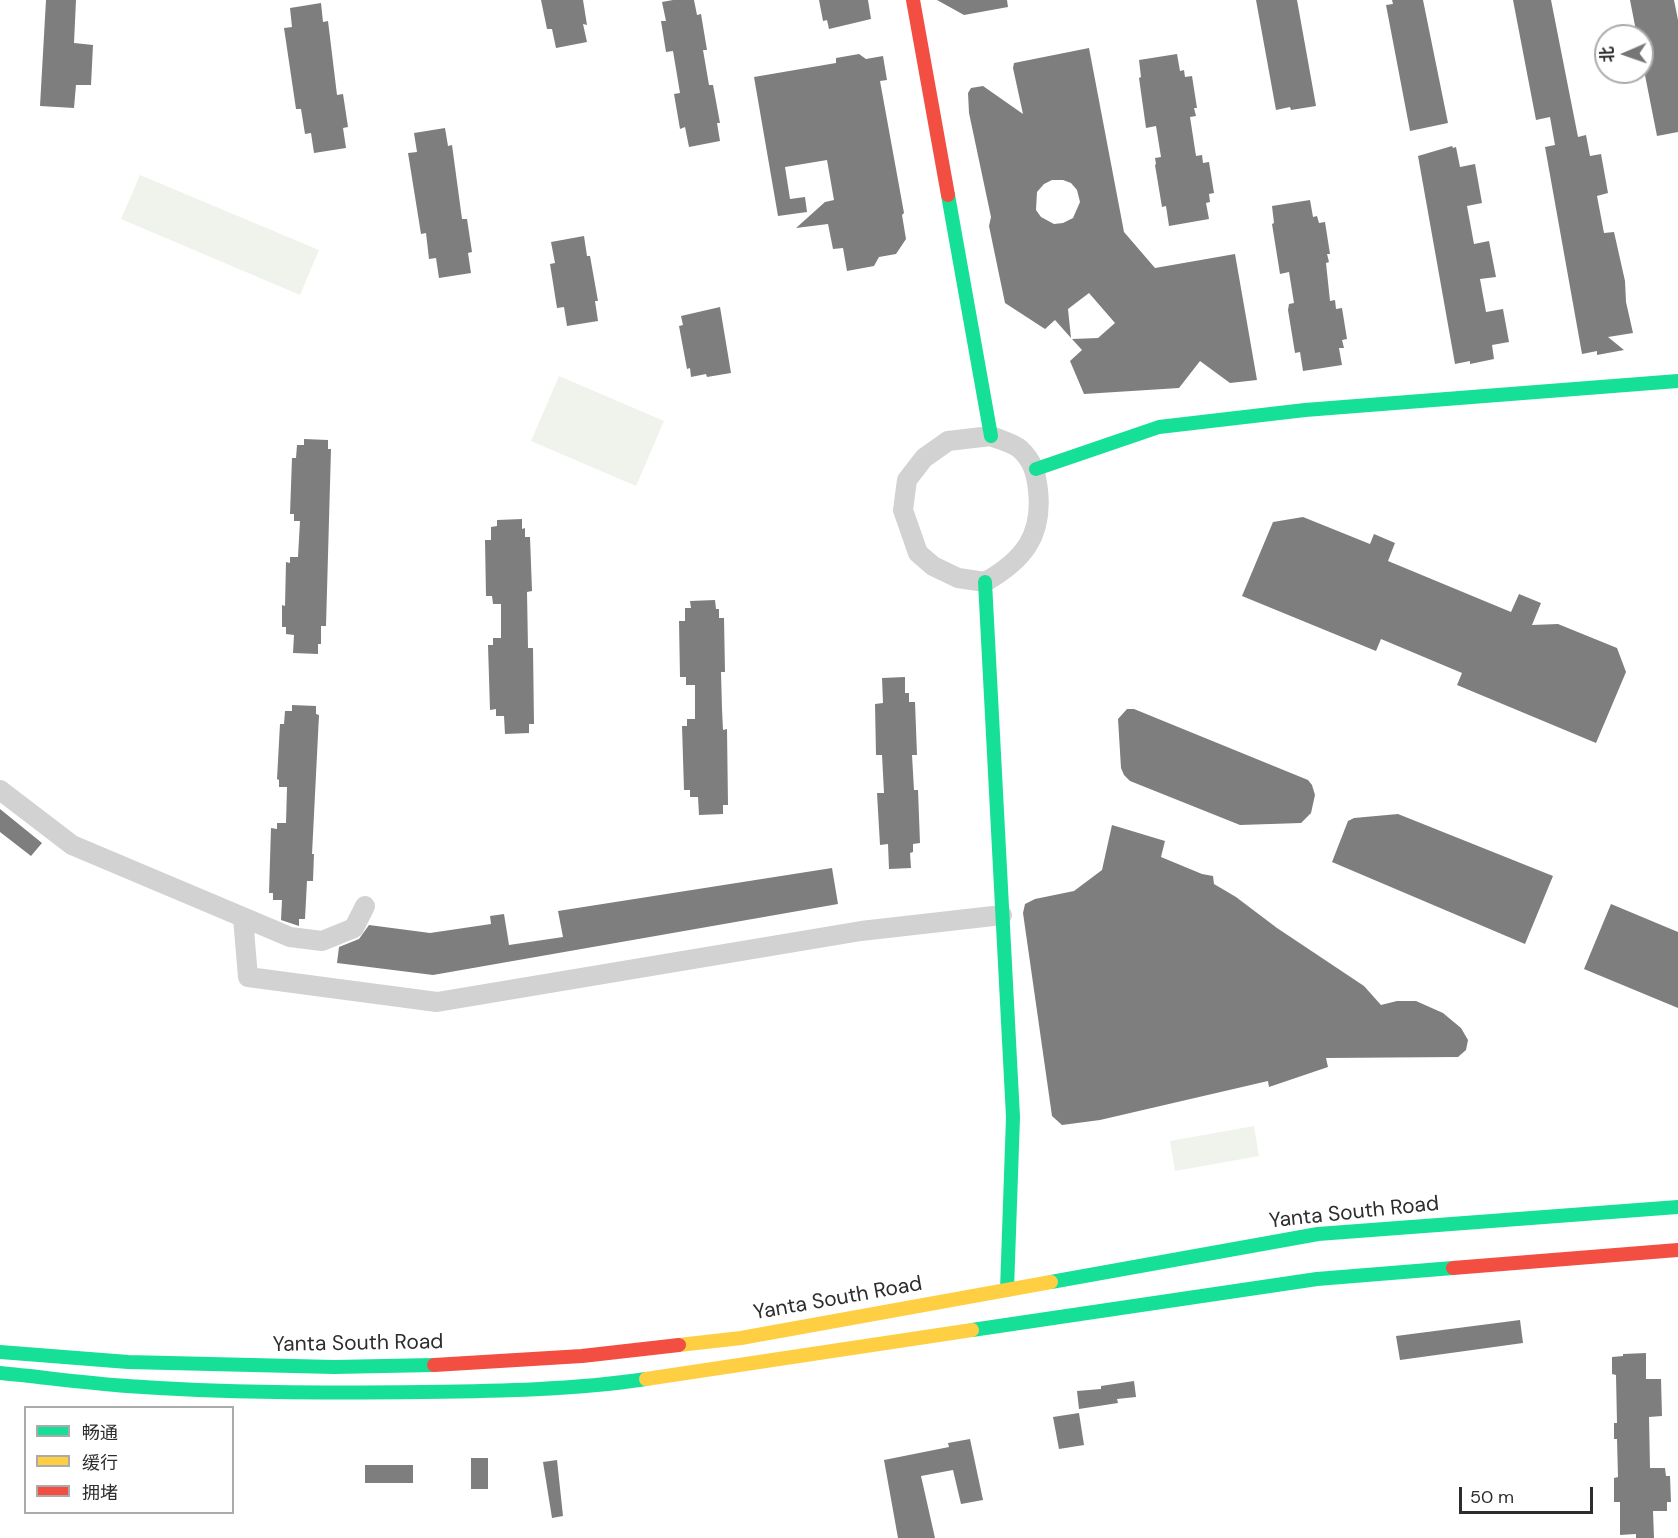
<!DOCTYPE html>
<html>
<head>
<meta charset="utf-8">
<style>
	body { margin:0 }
	#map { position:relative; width:1678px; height:1538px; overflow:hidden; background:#fff; font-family:"DM Sans","Noto Sans SC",sans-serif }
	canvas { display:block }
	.legend { position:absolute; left:24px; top:1406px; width:210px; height:108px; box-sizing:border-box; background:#fff; border:2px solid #ababab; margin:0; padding:8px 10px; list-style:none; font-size:18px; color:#2d2d2d }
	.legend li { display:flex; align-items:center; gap:12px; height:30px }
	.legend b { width:30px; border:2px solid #ababab }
	.north { position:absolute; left:1594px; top:24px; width:60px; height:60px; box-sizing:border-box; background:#fff; border:2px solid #ababab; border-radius:50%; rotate:268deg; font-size:16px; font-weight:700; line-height:24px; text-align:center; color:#2d2d2d }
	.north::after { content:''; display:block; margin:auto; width:21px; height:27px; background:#767676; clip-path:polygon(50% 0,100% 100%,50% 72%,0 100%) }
	.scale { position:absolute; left:1459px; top:1487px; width:134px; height:27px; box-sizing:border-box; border:3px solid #2d2d2d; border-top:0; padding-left:8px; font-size:18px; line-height:21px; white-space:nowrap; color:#2d2d2d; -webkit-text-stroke:4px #fff; paint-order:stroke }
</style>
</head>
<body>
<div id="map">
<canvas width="1678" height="1538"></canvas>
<ul class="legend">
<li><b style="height:8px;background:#16e098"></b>畅通</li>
<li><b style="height:8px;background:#ffcf43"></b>缓行</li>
<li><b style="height:8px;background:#f24e42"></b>拥堵</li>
</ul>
<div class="north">北</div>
<div class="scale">50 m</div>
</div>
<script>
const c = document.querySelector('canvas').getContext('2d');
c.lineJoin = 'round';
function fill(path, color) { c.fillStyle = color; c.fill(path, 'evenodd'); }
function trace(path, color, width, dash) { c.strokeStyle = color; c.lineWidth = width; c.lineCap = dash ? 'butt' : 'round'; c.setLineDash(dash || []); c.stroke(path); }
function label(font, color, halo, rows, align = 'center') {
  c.font = font + ' "DM Sans",sans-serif'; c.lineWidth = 6; c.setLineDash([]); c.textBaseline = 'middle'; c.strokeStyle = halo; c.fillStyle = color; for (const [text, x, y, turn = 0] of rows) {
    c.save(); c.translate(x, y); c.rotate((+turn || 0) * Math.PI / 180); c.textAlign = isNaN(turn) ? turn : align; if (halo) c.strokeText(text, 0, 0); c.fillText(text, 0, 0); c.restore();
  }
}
fill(new Path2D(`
	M140,175L319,250L300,295L121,219Z
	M559,376L664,421L636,486L531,441Z
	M1254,1126L1259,1156L1175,1171L1170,1141Z`), '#f0f3ec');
fill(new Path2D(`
	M46,0H76L74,43L93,45L91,85H76L74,108L40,106Z
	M541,0H583L587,25L583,24L587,42L556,48L552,29H547Z
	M673,0H694L697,15L701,14L707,50H703L709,85H713L720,123H717L720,141L689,147L685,127L680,129L674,94L680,93L673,51L666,52L661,21H666L662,2Z
	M819,0H868L871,19L829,29L827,20L823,21Z
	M937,0H1007L1008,7L964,15Z
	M1256,0H1297L1316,106L1291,110L1290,107L1276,110Z
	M1392,0H1423L1448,123L1410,131L1386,5L1393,4Z
	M1513,0H1551L1578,137L1586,135L1590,156L1601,154L1608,193L1597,196L1604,233L1614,232L1625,281L1626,302L1633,333L1608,337L1624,350L1597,355V351L1582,354L1545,147L1555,145L1550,117L1536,120Z
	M1630,0H1674L1678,20V132L1657,136L1642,60V36H1637Z
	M321,3L323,22L328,21L337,95L343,94L348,127L343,128L346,148L314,153L311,133L305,134L301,109H296L284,28L292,27L290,8Z
	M1089,48L1124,232L1155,268L1235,254L1257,380L1230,383L1200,361L1179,388L1084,394L1070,361L1082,350L1072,339L1098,338L1115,323L1089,293L1068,309L1071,338L1055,320L1045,329L1005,303L989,226L991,217L969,113L968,93L971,88L983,86L1023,114L1013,68L1014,63ZM1052,180H1063L1071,183L1077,190L1080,202L1073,218L1063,223L1054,224L1041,217L1036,210L1037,192L1044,184Z
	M859,54L866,59L883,56L887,80L880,81L904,213L902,215L906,239L896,254L879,257L874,266L847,271L843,248L833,249L828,224L796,228L825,202L834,200L827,160L785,167L790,199L805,197L807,212L778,216L754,77L836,63V58Z
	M1177,54L1180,71L1184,70L1185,77L1192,76L1197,108H1194L1196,116L1190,117L1196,156L1202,155L1203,163L1209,162L1214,193L1209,194L1210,202L1206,203L1209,219L1169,226L1166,206L1162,207L1155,165L1156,164L1155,158L1161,157L1156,126L1146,128L1139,78L1141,77L1139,60Z
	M445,128L448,146L452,145L462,219H467L472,252L468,253L471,273L439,278L436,258L429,259L426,233L421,234L408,153L417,152L414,133Z
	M1452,146L1453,148L1456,147L1460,167L1475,164L1482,203L1467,206L1474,244L1489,241L1496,277L1480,279L1486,312L1503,309L1509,342L1492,345L1494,359L1470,364V361L1455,364L1418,156Z
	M1310,200L1313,217L1317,216L1319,223L1325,222L1330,254H1327L1329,262L1326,263L1330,301L1335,300L1336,309L1342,308L1347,339L1342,340L1344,348H1339L1342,365L1303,371L1300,352L1295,353L1288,310L1289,304L1294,303L1289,272L1280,274L1272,224L1274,223L1272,206Z
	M584,236L587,256H590L598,301H595L598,321L567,326L564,307L557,308L550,264L555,263L551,242Z
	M720,307L731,373L707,377L706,374L691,377L690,368L687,369L679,326L683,325L681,316Z
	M304,439L328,440V449H331L326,626H321V644H318V654L293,653L294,635L286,634V627H282V605L285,606L286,562L290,563V557H298L300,521H294V514H290L292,458H296L297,445H304Z
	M1303,517L1370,544L1374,534L1395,543L1388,561L1511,612L1519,594L1541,603L1532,625L1558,624L1617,648L1626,672L1596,743L1457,685L1462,673L1381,639L1376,651L1242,596L1273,522Z
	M522,519V529L525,528V537H530L532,591L527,592L528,648H533L534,724H529V733L505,734L504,716H496V709L490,710L488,645H493V638H501V604H493L492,596H486L485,540H491V527L497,526V520Z
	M715,600L716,609H719V618H724L725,672H721L722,709L723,730L727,729L728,805H723V814L699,815L698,797H690V790H684L682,726H687V719H695V685H686V677H680L679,621H685V608H691L690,601Z
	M905,677V693H909V702H915L917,755H912L914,790H918L920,843L913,844V852L910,853L911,868L889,869L888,844L880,845L877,793H884L882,755H876L875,704L883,703L882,678Z
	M292,705L316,706V714L319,715L312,854H314L313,881H307L305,919H299V926L281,920L282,900H273V893H269L271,828L277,829V823H286L287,787H279V780L277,779L280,724H284L285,711H292Z
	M1127,709H1134L1308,780L1312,785L1315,795L1311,813L1301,823L1240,825L1130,781L1124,775L1121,768L1118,719Z
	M0,809L42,843L31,856L0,832Z
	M1398,814L1553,876L1525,944L1332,862L1348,821L1354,818Z
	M1112,825L1165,841L1161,857L1202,874L1213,876L1214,884L1236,897L1277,928L1364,986L1381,1005L1397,1001H1416L1443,1013L1461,1028L1468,1040L1466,1050L1458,1057L1326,1058L1328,1067L1269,1087L1268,1081L1100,1120L1062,1125L1052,1116L1023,913L1025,904L1035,899L1074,891L1102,870Z
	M832,868L838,904L433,975L337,963L339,947L359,939L369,925L430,933L491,924L490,916L504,914L509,945L563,937L558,911Z
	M1611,904L1678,932V1008L1584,969Z
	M1520,1320L1523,1343L1400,1360L1396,1336Z
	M1646,1353V1379H1661L1662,1416L1649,1417L1650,1468H1665L1666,1476H1670L1671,1502H1667V1511H1653L1654,1538H1636V1534L1620,1535V1502H1614V1478L1618,1477L1617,1439H1614V1423H1617L1616,1375L1612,1374V1357L1623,1356V1354Z
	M1134,1381L1136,1397L1117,1399L1118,1403L1079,1409L1077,1391L1101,1389V1386Z
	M1079,1413L1084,1445L1059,1449L1053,1417Z
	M970,1439L983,1500L961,1504L953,1470L921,1476L935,1538H898L884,1460L949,1447L948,1443Z
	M471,1458H488V1489H471Z
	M557,1460L563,1516L552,1518L543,1462Z
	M365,1465H413V1483H365Z`), '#7e7e7e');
trace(new Path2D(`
	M991,436C1000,440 1013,443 1020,449C1033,461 1036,473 1038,490C1043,535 1024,560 985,582L958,578L933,566L918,553L903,510L907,480L924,458L948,441Z
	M0,790L72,845L290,937L322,941L354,928L365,906
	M243,918L248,977L437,1002L861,931L1002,915`), '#d2d2d2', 20);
trace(new Path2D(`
	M948,195L991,436
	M1036,469L1159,427L1305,410L1678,381
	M985,582L1013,1117L1007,1290
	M1051,1282L1318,1234L1678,1207
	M972,1330L1317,1279L1453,1268
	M0,1352L128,1362L334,1367L434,1365
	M0,1373C42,1377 85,1383 127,1386C226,1393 325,1393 423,1392C497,1391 573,1390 646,1379`), '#16e098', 14);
trace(new Path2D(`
	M679,1345L741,1338L1051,1282
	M646,1379L972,1330`), '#ffcf43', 14);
trace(new Path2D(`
	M913,0L948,195
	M1453,1268L1678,1250
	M434,1365L582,1356L679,1345`), '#f24e42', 14);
label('21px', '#2d2d2d', '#fff', [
	["Yanta South Road",1354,1213,-6],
	["Yanta South Road",838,1299,-10],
	["Yanta South Road",358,1344,-1]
]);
</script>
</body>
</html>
